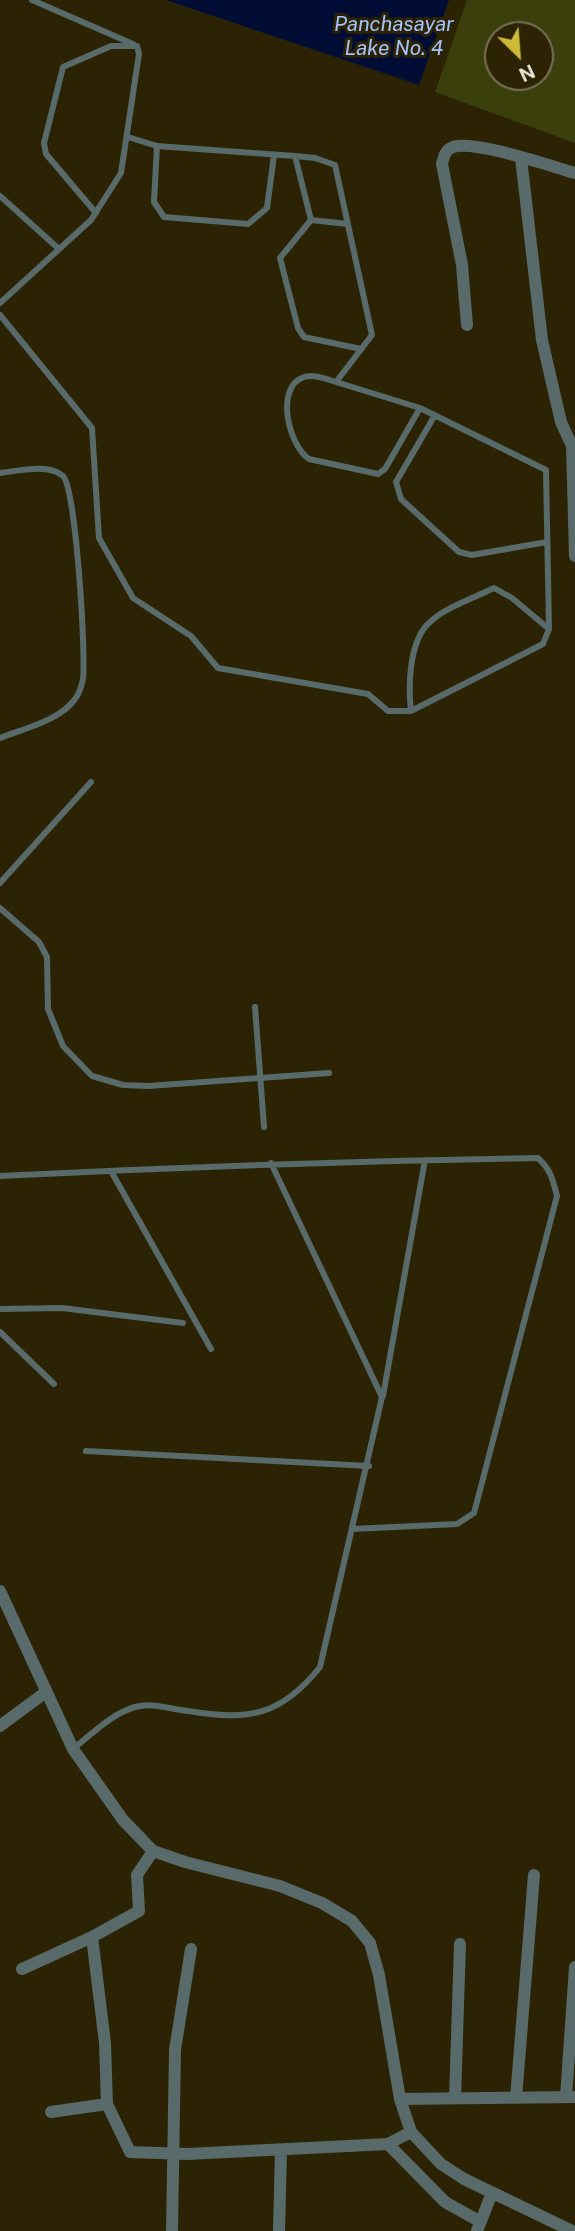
<!DOCTYPE html>
<html>
<head>
<meta charset="utf-8">
<style>
	body { margin:0 }
	#map { position:relative; width:575px; height:2231px; overflow:hidden; background:#2c2305; font-family:"Public Sans",sans-serif }
	canvas { display:block }
	.north { position:absolute; left:484px; top:21px; width:70px; height:70px; box-sizing:border-box; background:#2c2305; border:2px solid #787158; border-radius:50%; rotate:155deg; font-size:19px; font-weight:700; line-height:28px; text-align:center; color:#eae5d4 }
	.north::after { content:''; display:block; margin:auto; width:24px; height:32px; background:#ceb938; clip-path:polygon(50% 0,100% 100%,50% 72%,0 100%) }
</style>
</head>
<body>
<div id="map">
<canvas width="575" height="2231"></canvas>
<div class="north">N</div>
</div>
<script>
const c = document.querySelector('canvas').getContext('2d');
c.lineJoin = 'round';
function fill(path, color) { c.fillStyle = color; c.fill(path, 'evenodd'); }
function trace(path, color, width, dash) { c.strokeStyle = color; c.lineWidth = width; c.lineCap = dash ? 'butt' : 'round'; c.setLineDash(dash || []); c.stroke(path); }
function label(font, color, halo, rows, align = 'center') {
  c.font = font + ' "Public Sans",sans-serif'; c.lineWidth = 6; c.setLineDash([]); c.textBaseline = 'middle'; c.strokeStyle = halo; c.fillStyle = color; for (const [text, x, y, turn = 0] of rows) {
    c.save(); c.translate(x, y); c.rotate((+turn || 0) * Math.PI / 180); c.textAlign = isNaN(turn) ? turn : align; if (halo) c.strokeText(text, 0, 0); c.fillText(text, 0, 0); c.restore();
  }
}
fill(new Path2D(`
	M467,0H575V143L435,92ZM498,35H540V77H498Z`), '#3a3f0c');
fill(new Path2D(`
	M166,0H449L419,85Z`), '#020d36');
trace(new Path2D(`
	M32,0L133,44
	M157,146L154,202L164,217L248,224L267,208L274,155
	M295,156L311,220L280,258L298,328L304,337L361,349
	M0,196L59,249
	M311,220L348,224
	M0,303L91,220L121,173L139,54L137,46H111L63,67L44,143L46,154L96,213
	M0,315L92,428L99,538L133,598L191,636L218,668L368,694L388,711H411L543,644L549,629L546,470L420,408L336,382L372,335L335,165L315,158L295,156L157,146L128,137
	M336,382C326,379 314,374 304,377C274,387 289,446 309,459L378,474L385,469L420,408
	M435,415L396,482L401,499L459,552L472,555L547,542
	M0,473C17,471 49,463 63,476C76,489 86,654 83,679C82,684 79,694 75,699C61,720 23,729 0,738
	M411,711C408,686 409,640 430,622C446,607 474,598 494,588L512,598L549,629
	M0,883L91,782
	M0,908L39,942L47,957L48,1009L63,1046L92,1076L123,1085L148,1086L329,1073
	M255,1007L264,1127
	M111,1171L211,1349
	M0,1176C180,1167 359,1161 538,1158C551,1170 553,1180 557,1196L474,1513L457,1524L352,1529
	M0,1309L62,1308L183,1323
	M0,1332L54,1384
	M383,1396L425,1160
	M86,1451L369,1466
	M73,1749C92,1734 111,1714 135,1707C153,1702 169,1709 188,1711C249,1721 281,1716 320,1667L382,1397L271,1163`), '#586a6a', 6);
trace(new Path2D(`
	M521,158L542,340L561,422L572,446L575,556
	M467,325L462,265L442,164C444,156 445,150 453,147C475,140 550,166 575,173
	M0,1591L73,1749L123,1820L153,1851L185,1862L280,1886L322,1903L352,1921L370,1943L379,1975L400,2099L411,2132L441,2164L464,2179L572,2231
	M0,1726L46,1692
	M92,1937L105,2043L107,2104
	M22,1969L92,1937L139,1911L137,1875L153,1851
	M566,2097L575,1967
	M455,2098L460,1944
	M516,2098L534,1875
	M400,2099L575,2097
	M51,2112L107,2104L130,2152L187,2154L388,2144L411,2132
	M388,2144L445,2202L479,2221
	M172,2231L175,2050L191,1949
	M279,2231L281,2151
	M477,2231L492,2193`), '#586a6a', 12);
label('italic 21px', '#a5c3fe', '#2c2305', [
	["Panchasayar",394,25],
	["Lake No. 4",394,49]
]);
</script>
</body>
</html>
